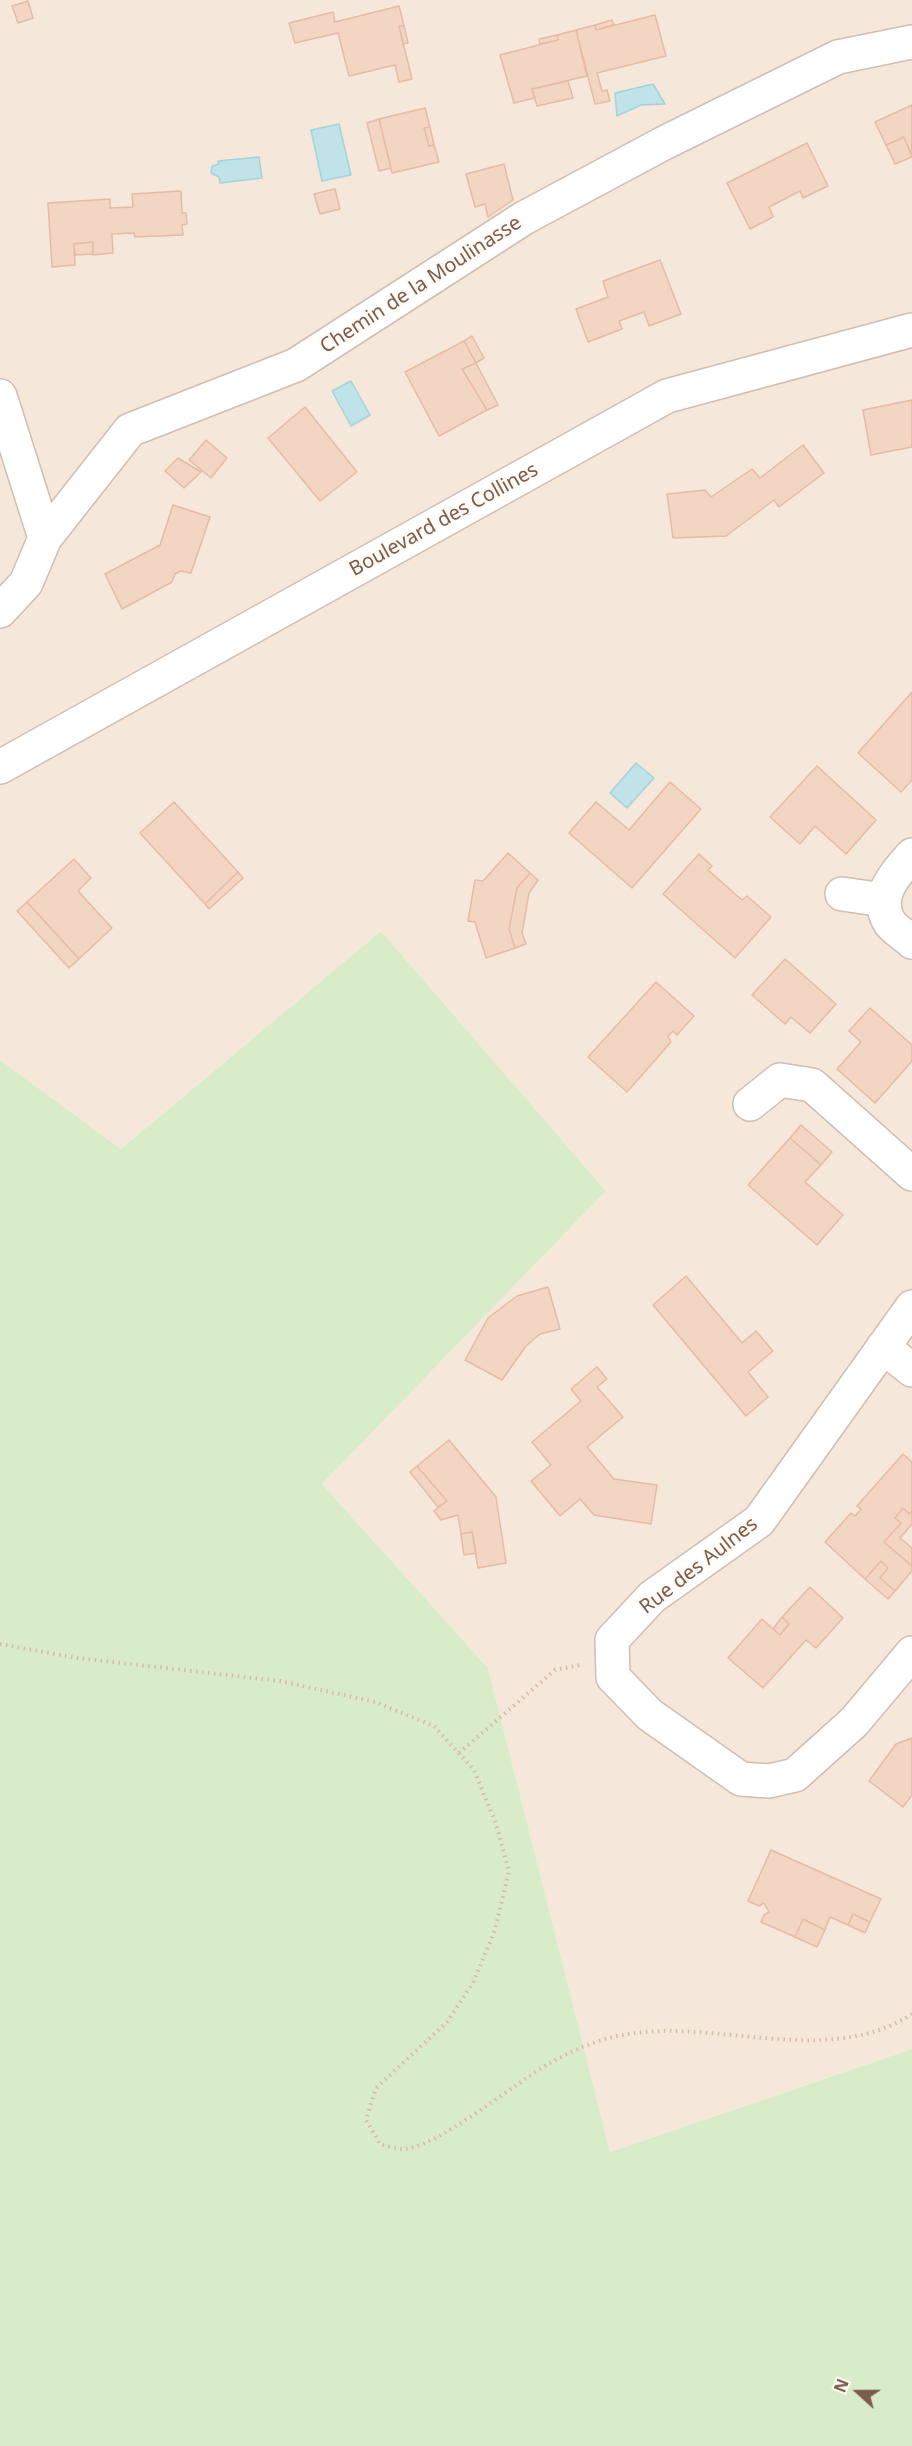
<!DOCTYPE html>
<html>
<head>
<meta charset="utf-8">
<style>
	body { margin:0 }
	#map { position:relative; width:912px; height:2446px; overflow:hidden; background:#fdf6ec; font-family:"Noto Sans",sans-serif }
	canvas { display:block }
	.north { position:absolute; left:828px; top:2362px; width:60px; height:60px; -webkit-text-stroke:4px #fffaf3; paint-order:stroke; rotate:291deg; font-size:16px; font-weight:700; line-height:24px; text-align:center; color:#7a5c4d }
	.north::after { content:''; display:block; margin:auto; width:21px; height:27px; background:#7a5c4d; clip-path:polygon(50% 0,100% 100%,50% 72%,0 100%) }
</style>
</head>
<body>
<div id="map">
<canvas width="912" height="2446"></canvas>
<div class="north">N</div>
</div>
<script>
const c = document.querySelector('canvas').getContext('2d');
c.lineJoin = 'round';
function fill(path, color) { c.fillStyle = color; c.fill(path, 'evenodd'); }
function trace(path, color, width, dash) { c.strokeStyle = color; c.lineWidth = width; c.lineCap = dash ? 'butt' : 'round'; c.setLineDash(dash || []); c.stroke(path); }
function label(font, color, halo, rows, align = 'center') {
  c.font = font + ' "Noto Sans",sans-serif'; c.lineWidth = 4.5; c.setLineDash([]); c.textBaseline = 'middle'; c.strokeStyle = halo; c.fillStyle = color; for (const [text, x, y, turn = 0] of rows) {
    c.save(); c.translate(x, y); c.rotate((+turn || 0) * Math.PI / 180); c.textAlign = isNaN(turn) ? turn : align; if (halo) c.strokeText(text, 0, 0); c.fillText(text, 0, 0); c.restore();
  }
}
fill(new Path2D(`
	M0,0H912V2049L610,2152L488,1668L322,1484L606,1191L381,931L121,1149L0,1060Z`), '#f5e8da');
fill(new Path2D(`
	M381,931L606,1191L322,1484L488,1668L610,2152L912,2049V2446H0V1060L121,1149Z`), '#d8ecc9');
const water = new Path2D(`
	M653,84L665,104L641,105L617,116L615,93Z
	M339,124L351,175L322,181L311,130Z
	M259,157L262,178L220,183L219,177L211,173L212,166L219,164L218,161Z
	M351,381L370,415L351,426L332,391Z
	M636,763L654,778L627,808L610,793Z`);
fill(water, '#bfe3e8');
trace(water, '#a5d3da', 1.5);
const building = new Path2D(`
	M28,1L33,18L18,23L12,6Z
	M399,6L404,26H399L412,79L399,82L395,65L349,76L338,33L295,43L289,23L333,12L335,22Z
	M655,15L666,56L597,73L602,91L607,90L610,101L595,104L576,30L595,25L596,30Z
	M612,20L614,25L596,30L595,25Z
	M399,26H404L408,43L403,44Z
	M576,30L587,76L532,89L535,98L514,103L500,55L558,40L557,35Z
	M557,35L558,40L540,44L539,39Z
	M568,81L573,98L537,106L532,89Z
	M912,105V155L904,137L886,145L875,122Z
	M425,108L430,127L424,128L429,146L434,145L439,162L392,173L379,119Z
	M379,119L391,168L379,171L367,123Z
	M430,127L434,145L429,146L424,128Z
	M904,137L912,157L895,164L886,145Z
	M807,143L828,186L803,198L800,191L769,207L773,217L750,229L727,183Z
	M504,164L513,200L488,217L485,204L475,207L466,174Z
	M335,189L340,209L320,214L314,194Z
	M181,191L182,213H186L187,224L182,225L183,235L135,237L134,233L112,234L113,253L93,255V242L74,244L75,265L52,267L48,203L110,199V208L133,207L132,194Z
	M93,242V254L75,255L74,244Z
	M660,260L681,314L649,326L644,312L619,321L622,329L588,342L576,309L608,297L603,281Z
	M472,336L484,358L476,363L464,341Z
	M464,341L476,363L462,369L487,410L439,436L405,372Z
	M476,363L498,405L487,410L462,369Z
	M912,400V447L871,455L863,410Z
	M305,407L357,472L320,501L268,438Z
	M206,440L227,458L211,478L189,460Z
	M803,445L824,473L779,507L774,500L726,536L673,538L667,494L705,490L711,497L752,469L760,478Z
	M178,458L201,472L184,488L165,471Z
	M173,505L210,517L191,573L180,571L175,574L172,582L122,609L105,574L160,545Z
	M912,692V780L901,792L858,753Z
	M817,766L876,820L846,854L815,826L800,844L770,817Z
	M670,782L701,809L632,888L569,833L596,802L629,830Z
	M174,802L238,872L205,904L140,833Z
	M508,853L530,873L517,888L509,929L515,948L486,958L475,922L468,921L475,880L483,881Z
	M699,854L712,866L708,870L742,900L747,896L771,917L735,958L663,894Z
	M74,859L91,878L78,891L112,928L79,959L27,902Z
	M238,872L243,878L209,909L205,904Z
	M530,873L538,880L529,893L522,933L526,944L515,948L509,929L517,888Z
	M27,902L79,959L69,968L17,911Z
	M785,959L836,1004L810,1033L791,1017L785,1024L752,995Z
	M656,982L694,1016L677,1035L673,1031L668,1036L671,1042L627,1092L588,1057Z
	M870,1008L912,1045V1061L875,1103L837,1069L861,1042L849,1031Z
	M801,1125L832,1152L821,1165L790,1138Z
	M790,1138L821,1165L805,1182L843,1215L817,1245L748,1185Z
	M686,1276L742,1343L756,1331L773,1351L748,1372L768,1397L746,1416L653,1305Z
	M548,1287L560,1329L540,1334L526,1346L502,1380L465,1360L488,1318L517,1296Z
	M597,1367L607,1379L597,1387L623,1417L587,1447L614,1479L657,1485L651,1524L594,1515L580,1499L560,1516L531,1481L551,1465L532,1442L581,1401L571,1389Z
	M449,1440L496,1497L506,1563L478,1568L472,1532L461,1534L458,1515L441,1520L434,1511L447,1501L417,1466Z
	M903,1454L912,1462V1511L909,1514L903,1508L895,1518L901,1523L884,1542L912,1566V1571L895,1591L880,1578L888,1568L881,1561L865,1579L825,1542L851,1513L855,1516L861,1509L857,1506Z
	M417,1466L447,1501L438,1507L410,1472Z
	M903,1508L909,1514L912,1511V1524L900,1538L912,1548V1566L884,1542L901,1523L895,1518Z
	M472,1532L476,1553L464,1555L461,1534Z
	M881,1561L888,1568L880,1578L895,1591L888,1599L865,1579Z
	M810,1587L843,1618L816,1648L806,1640L763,1688L728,1658L762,1619L780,1635L789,1624L782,1617Z
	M782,1617L789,1624L780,1635L773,1629Z
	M912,1738V1795L903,1807L869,1781L896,1744Z
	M771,1850L881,1899L870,1922L853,1914L848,1925L830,1917L825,1930L803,1919L795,1937L761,1922L764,1915L769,1912L764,1903L759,1906L748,1901Z
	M853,1914L870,1922L865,1933L848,1925Z
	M803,1919L825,1930L817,1947L795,1937Z`);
fill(building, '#f3d5c3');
trace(building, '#e6bba3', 1.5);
const minor = new Path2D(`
	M0,396L45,538
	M0,611L26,583L45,538L130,430L296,365L524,218L664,143L838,57L912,42
	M0,767L667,396L912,330
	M912,855C896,873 873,897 890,923C895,930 906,936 912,942
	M842,894L884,900
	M750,1104L780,1080L812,1085L912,1174
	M912,1307L759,1521L652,1597L612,1640L613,1677L650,1715L741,1779L769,1781L795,1775L854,1722L912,1653
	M883,1347L912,1370`);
trace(minor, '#d1beb0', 36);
trace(new Path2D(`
	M0,1644L78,1658L280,1681L375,1702L434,1726L474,1770L496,1824L509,1871L495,1930L473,1983L447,2022L376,2088L366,2120L380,2144C387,2146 395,2149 402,2149C435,2150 517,2081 550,2063C567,2053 590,2043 609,2038C706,2012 823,2072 912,2014
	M459,1753L555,1670L580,1665`), '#d9b8a5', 4, [1.5, 4.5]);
trace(minor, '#fff', 33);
label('20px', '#7a5c4d', '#fffaf3', [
	["Chemin de la Moulinasse",421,285,-33],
	["Boulevard des Collines",444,520,-29],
	["Rue des Aulnes",699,1566,-38]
]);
</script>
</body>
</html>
